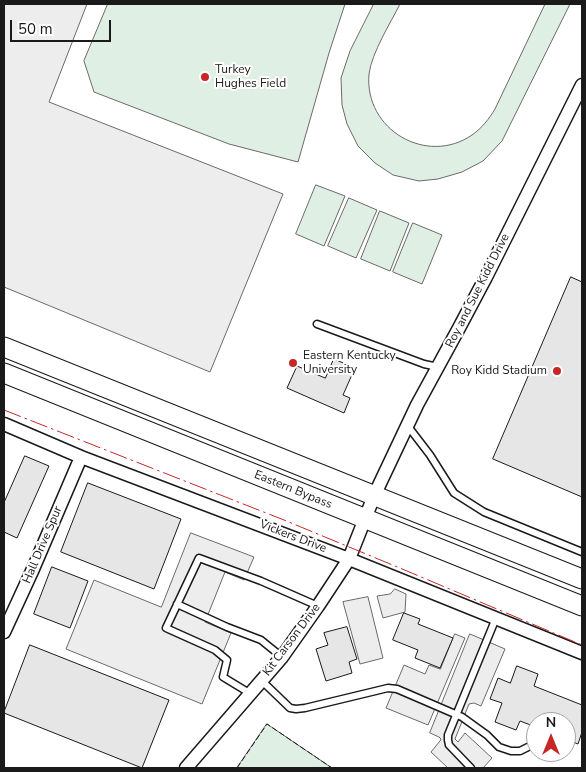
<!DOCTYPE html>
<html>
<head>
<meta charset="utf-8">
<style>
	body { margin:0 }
	#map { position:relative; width:586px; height:772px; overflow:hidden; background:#fff; font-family:"Nunito Sans",sans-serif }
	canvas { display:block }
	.frame { position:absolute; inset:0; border:5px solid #1a1a1a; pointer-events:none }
	.north { position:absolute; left:526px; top:712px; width:50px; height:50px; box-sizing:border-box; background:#fff; border:1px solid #a3a3a3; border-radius:50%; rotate:0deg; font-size:14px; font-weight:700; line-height:20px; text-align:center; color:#1a1a1a }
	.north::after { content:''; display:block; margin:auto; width:18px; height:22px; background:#c62828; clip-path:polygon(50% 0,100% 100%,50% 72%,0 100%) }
	.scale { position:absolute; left:10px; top:20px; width:101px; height:22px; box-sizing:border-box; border:2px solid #1a1a1a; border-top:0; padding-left:6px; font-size:15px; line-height:18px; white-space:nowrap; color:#1a1a1a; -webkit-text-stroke:4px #fff; paint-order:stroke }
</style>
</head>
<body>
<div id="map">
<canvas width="586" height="772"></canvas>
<div class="frame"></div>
<div class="north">N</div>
<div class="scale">50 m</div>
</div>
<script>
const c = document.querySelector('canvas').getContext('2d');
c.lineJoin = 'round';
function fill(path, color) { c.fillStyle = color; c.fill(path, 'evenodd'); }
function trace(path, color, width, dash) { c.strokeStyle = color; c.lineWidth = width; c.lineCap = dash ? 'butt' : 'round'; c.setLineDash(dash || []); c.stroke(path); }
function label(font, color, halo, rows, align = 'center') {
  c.font = font + ' "Nunito Sans",sans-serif'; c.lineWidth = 4; c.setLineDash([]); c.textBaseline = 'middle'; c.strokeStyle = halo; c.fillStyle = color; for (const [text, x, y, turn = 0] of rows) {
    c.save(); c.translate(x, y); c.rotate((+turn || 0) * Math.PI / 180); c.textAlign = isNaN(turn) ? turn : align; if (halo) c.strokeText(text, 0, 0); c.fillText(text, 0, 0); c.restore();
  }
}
const green = new Path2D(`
	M108,4H345L329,53L298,162L229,144L94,92L84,61Z
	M374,4H400C390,24 372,52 369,74C364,130 427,166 472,135C482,128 489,119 495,109L545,4H570L502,141L483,161L462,172L438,179L419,181L393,175L375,163L358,146L347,124L342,105L341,78L350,51Z
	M316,185L345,196L324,246L296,234Z
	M349,198L377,210L356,258L328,246Z
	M380,211L409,223L390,271L361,259Z
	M413,223L442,235L422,284L393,272Z
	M267,724L332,768H237Z`);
fill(green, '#e0efe3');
trace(green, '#6a6a6a', 1);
const parking = new Path2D(`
	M4,4H87L49,102L283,194L210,372L4,287Z
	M191,533L254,557L244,580L225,572L205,622L231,633L202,704L66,649L94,580L161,607Z
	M395,589L406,594L405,612L383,618L377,596L390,594Z
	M368,597L383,658L360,664L343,602Z
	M455,634L465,638L428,725L386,708L404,665L425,674L429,665L440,669Z
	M470,634L505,649L481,706L474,703L469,704L455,739L458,742L465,733L492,758L483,768H448L431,752L440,741L441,739L439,737L430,733Z`);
fill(parking, '#ededed');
trace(parking, '#6a6a6a', 1);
const building = new Path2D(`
	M571,277L582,282V497L493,459Z
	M334,359L355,368L343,395L350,398L344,413L287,388L297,366L325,378Z
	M25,456L49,466L17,538L4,532V503Z
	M88,483L181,519L154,589L61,552Z
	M52,567L88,581L70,628L34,614Z
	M404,613L420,619L418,624L453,638L440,668L415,658L418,650L393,640Z
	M347,627L357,659L349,662L352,673L326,681L316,649L328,645L324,633Z
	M30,645L169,700L142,768L4,713Z
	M517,666L538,674L534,686L582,705V732L578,744L566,739V722H536V727L520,721L516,730L495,722L502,703L490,699L498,678L510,683Z`);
fill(building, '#e6e6e6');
trace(building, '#1a1a1a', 1);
const service = new Path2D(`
	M317,324L424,364L438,367
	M407,425L430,455L454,493L484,512L582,552
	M177,604L227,627L261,640L282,657
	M262,681L290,708L296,709L305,708L388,688L397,689L462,717L487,735L499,747L511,751H520L534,744
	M251,694L223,677L227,660L215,650L166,628L199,558L261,581L318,606
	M471,768L449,745L448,740V735L496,618`);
const minor = new Path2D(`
	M4,424L81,457L349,559L582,653
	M4,632L33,569L81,457
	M186,768L282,657L318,606L349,559L374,496L417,405L459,328L486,277L582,85`);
const primary = new Path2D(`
	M4,347L582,579
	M4,373L582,606`);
trace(service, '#1a1a1a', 9);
trace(minor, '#1a1a1a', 15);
trace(primary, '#1a1a1a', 21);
trace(service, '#fff', 6);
trace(minor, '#fff', 12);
trace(primary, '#fff', 19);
trace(new Path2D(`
	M237,768L267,724L332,768`), '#1a1a1a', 1, [6, 2.5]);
trace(new Path2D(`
	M4,410L284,520L407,571L582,645`), '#c62828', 1, [18, 4, 2.5, 4]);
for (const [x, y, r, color] of [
	[205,77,5,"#c62828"],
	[293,363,5,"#c62828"],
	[557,371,5,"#c62828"]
]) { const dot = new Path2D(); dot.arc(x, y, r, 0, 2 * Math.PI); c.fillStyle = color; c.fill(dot); trace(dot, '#fff', 2); }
label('12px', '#1a1a1a', '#fff', [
	["Turkey",215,70],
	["Hughes Field",215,84],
	["Eastern Kentucky",303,356],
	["University",303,370],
	["Roy Kidd Stadium",547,371,"right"]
], 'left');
label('12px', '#1a1a1a', '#fff', [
	["Roy and Sue Kidd Drive",478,291,-63],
	["Eastern Bypass",293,490,22],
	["Vickers Drive",293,537,21],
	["Hall Drive Spur",43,545,-67],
	["Kit Carson Drive",292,640,-53]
]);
</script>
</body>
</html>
